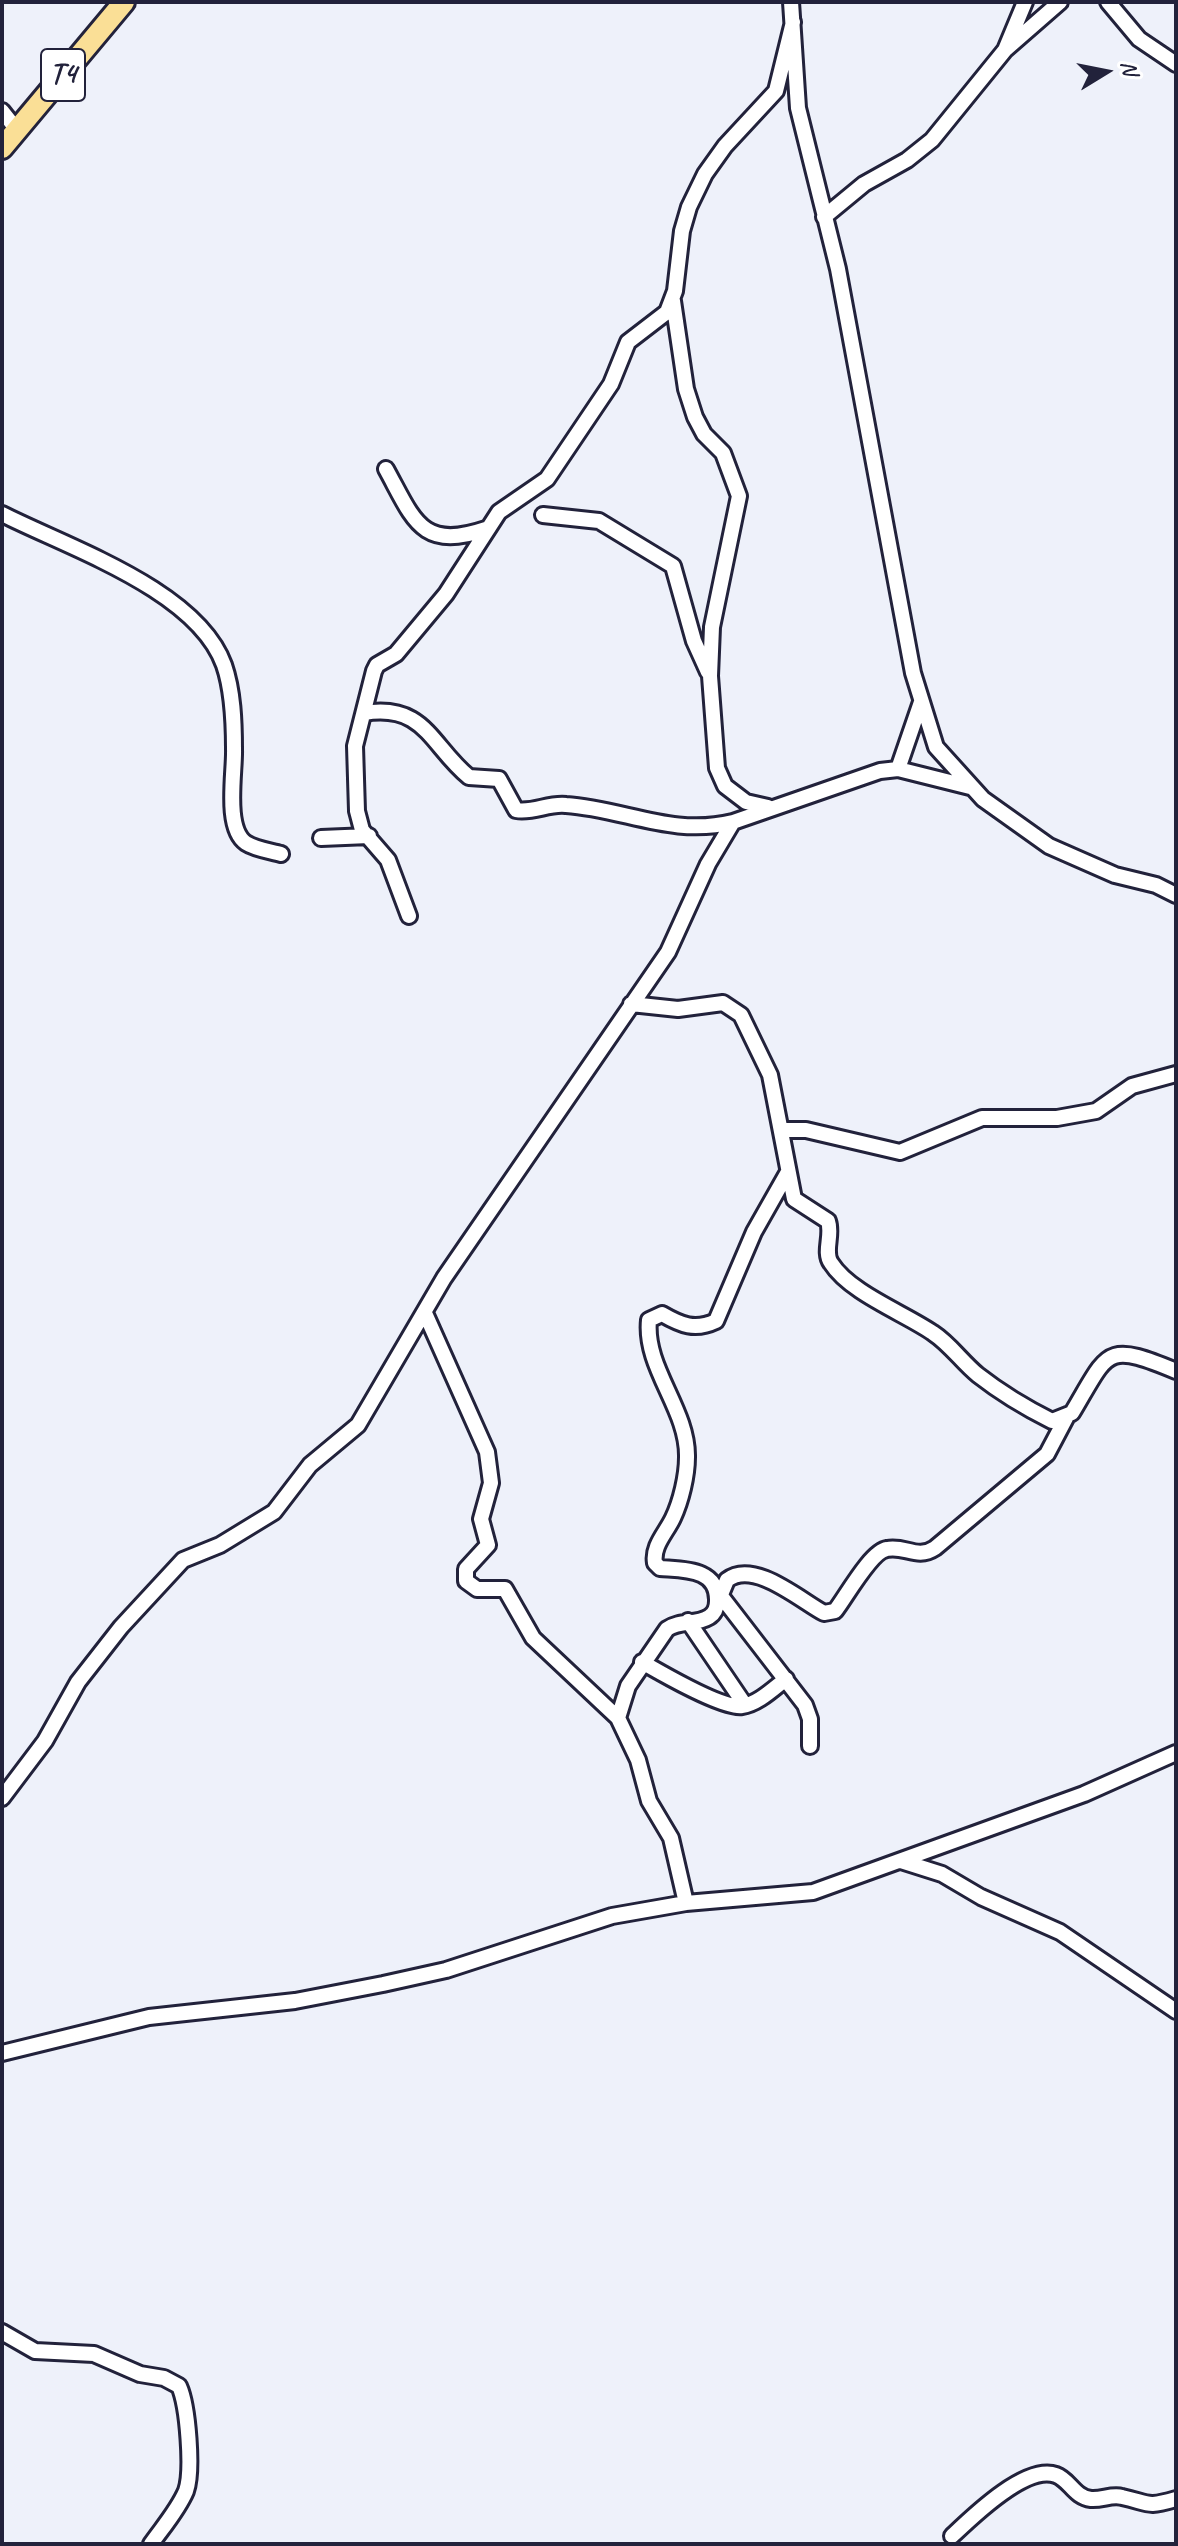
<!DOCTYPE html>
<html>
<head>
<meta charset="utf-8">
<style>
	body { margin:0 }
	#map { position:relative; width:1178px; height:2546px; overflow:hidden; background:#eef1fa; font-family:Caveat,sans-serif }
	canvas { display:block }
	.frame { position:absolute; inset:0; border:4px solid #22223b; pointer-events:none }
	.north { position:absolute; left:1066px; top:32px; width:80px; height:80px; -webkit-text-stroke:6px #fff; paint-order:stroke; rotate:80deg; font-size:22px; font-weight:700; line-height:32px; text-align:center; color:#22223b }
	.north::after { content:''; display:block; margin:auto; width:28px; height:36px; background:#22223b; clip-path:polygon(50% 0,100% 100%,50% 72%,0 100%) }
</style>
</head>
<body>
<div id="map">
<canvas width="1178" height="2546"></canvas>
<div class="frame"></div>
<div class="north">N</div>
</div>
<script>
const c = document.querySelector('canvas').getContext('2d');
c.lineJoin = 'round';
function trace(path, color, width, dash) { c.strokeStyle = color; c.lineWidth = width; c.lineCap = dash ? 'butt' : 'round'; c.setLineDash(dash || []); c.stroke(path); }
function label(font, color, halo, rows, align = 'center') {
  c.font = font + ' Caveat,sans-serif'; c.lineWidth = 6; c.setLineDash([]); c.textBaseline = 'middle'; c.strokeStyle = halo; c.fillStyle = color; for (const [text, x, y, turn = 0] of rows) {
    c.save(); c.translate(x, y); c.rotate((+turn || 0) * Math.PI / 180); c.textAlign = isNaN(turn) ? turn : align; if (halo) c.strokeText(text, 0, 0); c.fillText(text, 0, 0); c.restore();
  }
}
const minor = new Path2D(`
	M791,2L798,108L838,269L913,673L936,747L983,799L1049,846L1115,875L1156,885L1176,895
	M1108,2L1139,39L1176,64
	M1005,50L1025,2
	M2,111L17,130
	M824,217L864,184L907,160L932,140L1005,50L1060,2
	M673,301L686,389L695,417L704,434L723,453L739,496L712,627L710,676L717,768L725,786L746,802L768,807
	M386,469C414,520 421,551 486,529
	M2,514C69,548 197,590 224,665C233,691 234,722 234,749C235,771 224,828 246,843C255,849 270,851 281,854
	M543,515L599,521L673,566L694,641L708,672
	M364,713C425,703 431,746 469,777L499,779L516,810C534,813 548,803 566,805C625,809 672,837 733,822
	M898,769L921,702
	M321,838L369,836
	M409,916L388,860L362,830L357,811L355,746L374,671L377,665L396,654L446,594L499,512L547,479L611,384L628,342L667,312L675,291L682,231L689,207L705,174L725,146L776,91L793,22
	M631,1004L678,1009L723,1003L741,1015L770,1075L794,1199L828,1221C833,1235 823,1252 831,1263C850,1293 904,1313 933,1333C950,1344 962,1362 978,1375C1001,1393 1026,1408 1052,1421L1072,1413C1109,1351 1104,1341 1176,1371
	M783,1130H806L900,1152L982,1118H1057L1096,1111L1132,1086L1176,1074
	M425,1313L487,1452L491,1483L481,1519L488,1545L466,1569V1581L477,1589H505L533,1638L618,1718L638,1760L649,1801L671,1838L686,1903
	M721,1596L805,1705L810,1719V1746
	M717,1604L727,1580C754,1559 801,1601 824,1613L835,1611C846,1597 871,1551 887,1549C905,1545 917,1560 935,1548L1047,1454L1066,1418
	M688,1621L745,1705
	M642,1662C661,1673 723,1709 742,1706C758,1704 774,1688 786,1679
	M618,1718L628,1686L667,1629C680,1620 696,1625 709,1617C714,1614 717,1608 717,1601C718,1568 684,1570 660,1568L655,1563C652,1546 666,1533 673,1518C681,1501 687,1476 687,1457C688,1409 644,1368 649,1320L662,1314C681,1325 695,1331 716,1321L754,1232L788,1172
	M2,1798L45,1741L78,1682L121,1627L183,1560L220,1545L274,1512L310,1465L358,1425L444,1278L668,952L708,864L733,822L880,771L898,769L970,787
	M901,1861L942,1874L981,1897L1060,1932L1176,2011
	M2,2053L149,2017L295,2001L383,1984L446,1970L612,1916L686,1903L813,1892L1084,1794L1176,1753
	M2,2332L35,2351L94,2354L140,2374L164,2378L179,2386C188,2406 193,2471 186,2491C178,2510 163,2527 151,2544
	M952,2536C972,2517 1026,2464 1056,2475C1070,2480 1074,2497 1091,2499C1102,2500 1112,2494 1122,2497C1150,2503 1145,2508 1176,2499`);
const highway = new Path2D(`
	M2,148L124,2`);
trace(minor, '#22223b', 20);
trace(highway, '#22223b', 26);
trace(minor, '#fff', 14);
trace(highway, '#fadf96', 20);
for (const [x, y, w] of [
	[63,75,44]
]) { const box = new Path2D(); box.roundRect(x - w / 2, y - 26, w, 52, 6); c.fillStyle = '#fff'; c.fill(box); trace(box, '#22223b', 2); }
label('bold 30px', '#22223b', null, [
	["T4",63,75]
]);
</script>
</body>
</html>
